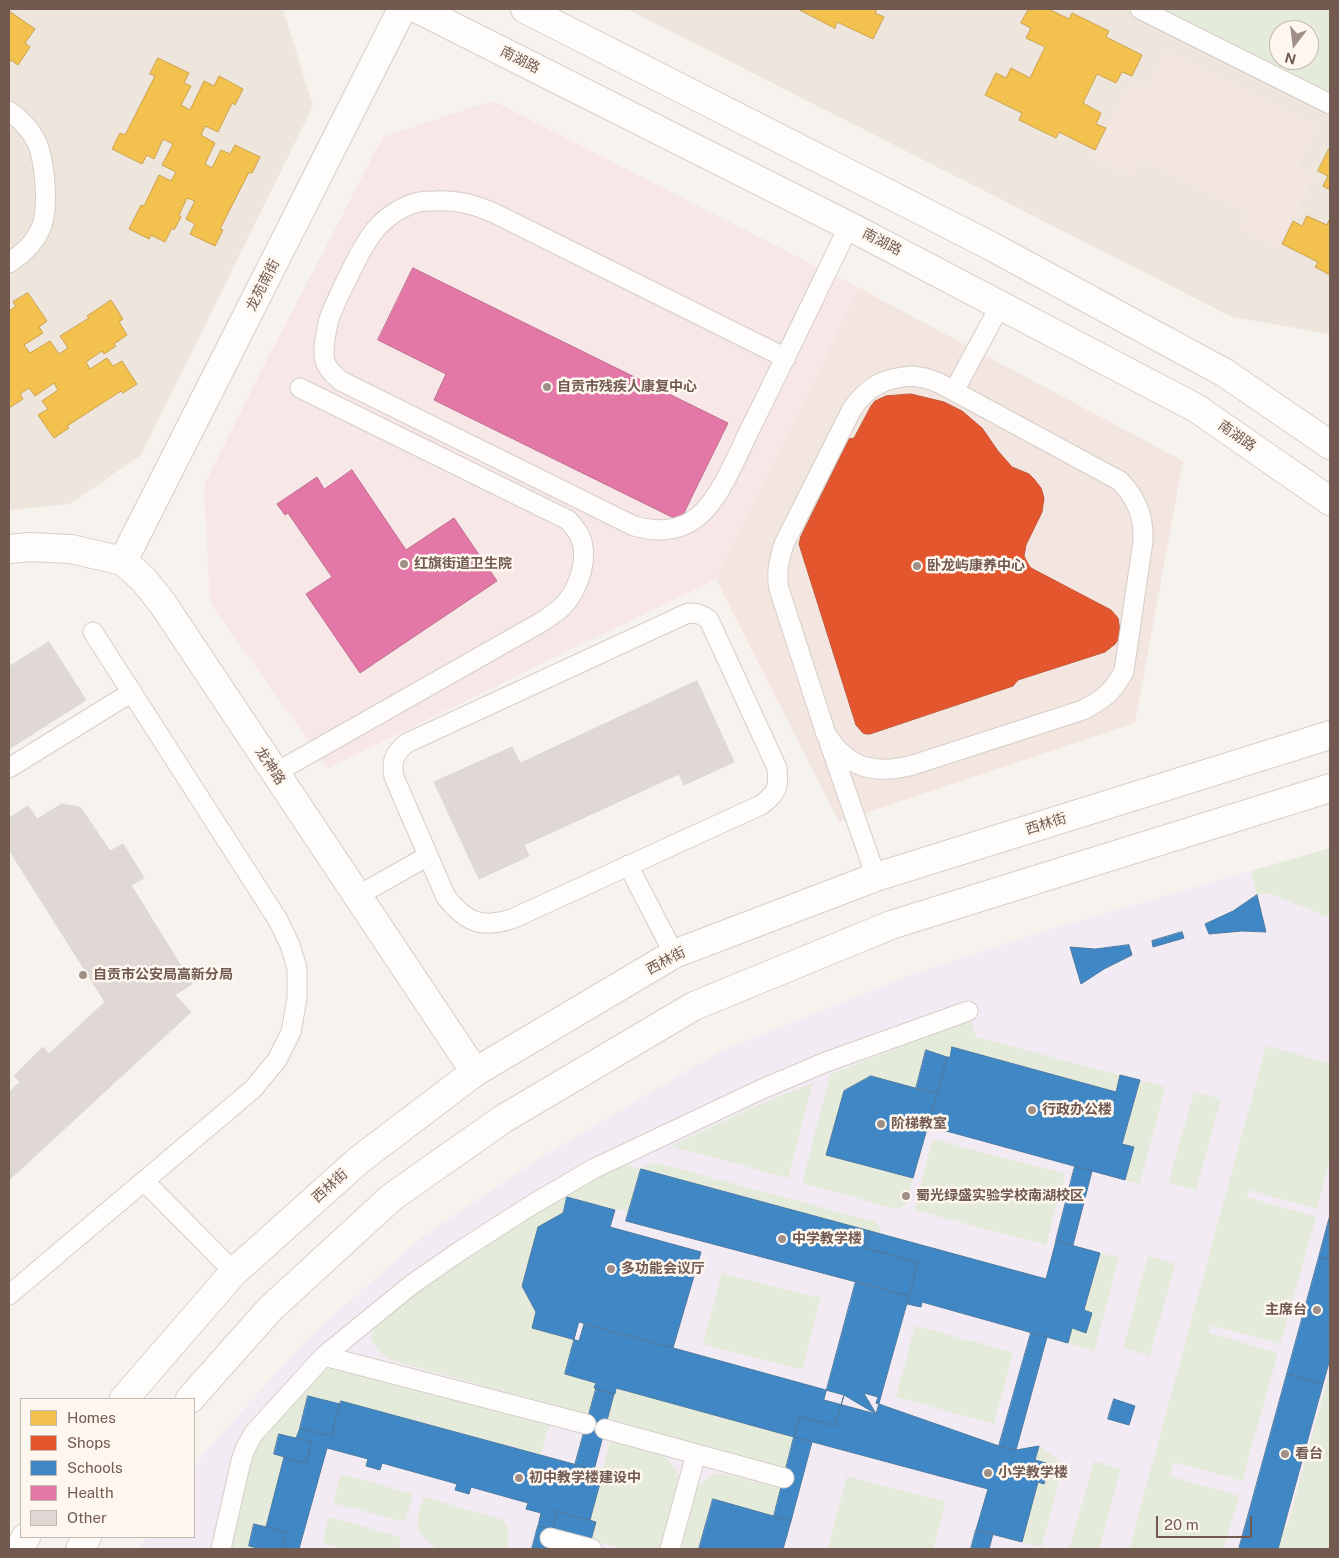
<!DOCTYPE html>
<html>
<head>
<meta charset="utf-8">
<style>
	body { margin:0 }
	#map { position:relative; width:1339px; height:1558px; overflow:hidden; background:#f6f2ee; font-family:"Public Sans",sans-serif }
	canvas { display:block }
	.frame { position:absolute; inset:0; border:10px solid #725a50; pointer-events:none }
	.legend { position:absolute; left:20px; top:1398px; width:175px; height:140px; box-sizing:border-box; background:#fdf7f0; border:1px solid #c5b8b0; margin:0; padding:6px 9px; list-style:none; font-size:15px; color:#725a50 }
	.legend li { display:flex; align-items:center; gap:10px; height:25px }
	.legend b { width:25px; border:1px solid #c5b8b0 }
	.north { position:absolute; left:1269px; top:20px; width:50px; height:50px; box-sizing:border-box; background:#fdf7f0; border:1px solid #c5b8b0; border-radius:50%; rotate:195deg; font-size:14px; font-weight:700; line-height:20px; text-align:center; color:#725a50 }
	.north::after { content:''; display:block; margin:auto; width:18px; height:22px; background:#a08f87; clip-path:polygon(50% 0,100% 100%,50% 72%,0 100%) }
	.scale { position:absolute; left:1156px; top:1516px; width:96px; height:22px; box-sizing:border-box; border:2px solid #725a50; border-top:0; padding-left:6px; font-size:15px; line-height:18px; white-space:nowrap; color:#725a50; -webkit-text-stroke:4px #fdf7f0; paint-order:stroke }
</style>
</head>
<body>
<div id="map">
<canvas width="1339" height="1558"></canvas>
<div class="frame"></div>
<ul class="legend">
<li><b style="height:14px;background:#f2c14e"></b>Homes</li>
<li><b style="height:14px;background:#e4572e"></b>Shops</li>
<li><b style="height:14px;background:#3f88c5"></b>Schools</li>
<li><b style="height:14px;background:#e377a8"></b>Health</li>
<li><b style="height:14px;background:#dfd8d4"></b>Other</li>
</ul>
<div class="north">N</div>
<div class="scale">20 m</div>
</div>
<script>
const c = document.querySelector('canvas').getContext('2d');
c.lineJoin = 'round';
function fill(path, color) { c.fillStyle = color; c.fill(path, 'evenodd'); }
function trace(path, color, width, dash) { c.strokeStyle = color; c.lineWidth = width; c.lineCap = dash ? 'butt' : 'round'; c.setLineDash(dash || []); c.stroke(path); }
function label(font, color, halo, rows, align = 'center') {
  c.font = font + ' "Public Sans","Noto Sans SC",sans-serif'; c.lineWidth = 5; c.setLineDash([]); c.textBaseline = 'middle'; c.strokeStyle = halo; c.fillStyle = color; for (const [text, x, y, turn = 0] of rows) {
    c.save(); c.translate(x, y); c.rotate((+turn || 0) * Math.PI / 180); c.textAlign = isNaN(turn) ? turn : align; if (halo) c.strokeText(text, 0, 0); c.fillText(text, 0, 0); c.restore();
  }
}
fill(new Path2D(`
	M9,9H283L313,106L141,455L70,504L9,510Z
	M627,9H1330V334L1232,317ZM1279,30H1309V60H1279Z`), '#eee5dc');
fill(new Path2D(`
	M1167,52L1318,128L1298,166L1315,175L1278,249L1240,230L1248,213L1140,160L1132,176L1093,157L1130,83L1147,91Z
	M859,288L1183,461L1135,723L839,822L716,579Z`), '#f3e5e0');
fill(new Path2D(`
	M1330,848V1549H138L146,1537H194V1468L205,1452L308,1338L421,1238L545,1155L721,1051L910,975L1064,925Z`), '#f3ebf3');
fill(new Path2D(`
	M493,101L859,288L716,579L328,768L210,603L204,486L269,356L383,137Z`), '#f7e7e7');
fill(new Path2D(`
	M1166,9H1330V94L1165,11ZM1279,30H1309V60H1279Z
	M1330,848V918L1269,893L1257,895L1251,871Z
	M971,1020L976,1037L1120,1075L1116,1092L952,1047L950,1057L926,1051L916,1089L871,1076L844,1091L826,1154L913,1178L905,1205L900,1208H892L802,1183L830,1074Z
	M1266,1046L1330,1063V1160L1317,1209L1249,1190L1247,1197L1316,1217L1280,1344L1211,1325L1209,1333L1278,1353L1242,1481L1174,1462L1170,1476L1239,1496L1224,1549H1129Z
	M1140,1080L1165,1087L1140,1184L1125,1180L1134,1147L1122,1144Z
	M813,1083L788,1178L671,1146L756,1106Z
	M1194,1092L1221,1099L1196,1190L1168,1183Z
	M933,1139L1065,1174L1046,1245L914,1210Z
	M616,1162L641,1169L653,1162L876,1222L880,1227V1234L641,1169L629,1212L568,1198L563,1213L538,1227L522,1286L536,1312L533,1328L579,1341L574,1340L565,1374L596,1383L595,1388L614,1394L616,1388L794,1437L786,1469L394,1361C380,1355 378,1352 371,1337L376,1325L432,1281L490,1240Z
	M1100,1253L1119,1258L1094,1351L1068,1343L1072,1328L1086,1332L1092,1313L1084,1310Z
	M1148,1256L1175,1264L1150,1356L1123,1348Z
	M722,1273L821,1298L802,1370L703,1344Z
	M915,1326L1013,1352L994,1424L896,1397Z
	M329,1366L338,1367L549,1426L541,1455L341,1401L340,1404L308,1396L296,1438L279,1434L274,1454L284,1457L266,1527L254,1524L249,1546L261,1549H230L253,1444L320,1369Z
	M1330,1370V1549H1278L1285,1523L1287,1528Z
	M610,1441L666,1457L675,1468L678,1476V1489L662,1549H625L591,1540L596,1522L590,1520Z
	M1039,1446L1064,1464L1041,1548L1022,1542L1038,1482L1044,1483L1049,1464L1035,1460Z
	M1094,1461L1121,1469L1099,1549H1069Z
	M720,1473L781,1488L774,1516L713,1499L699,1549H681L697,1489L707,1478Z
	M341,1474L413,1494L406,1519L402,1521L333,1503Z
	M847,1476L946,1502L933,1549H834L828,1548Z
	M424,1497L503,1520C510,1529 509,1538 506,1549H439C429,1544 417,1533 418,1521C418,1513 422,1504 424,1497Z
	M329,1517L398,1536L401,1539L398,1549C383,1549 332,1553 323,1540Z`), '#e5ebda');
const homes = new Path2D(`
	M798,9H877L875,13L884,17L873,39L837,22L835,28Z
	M1029,9H1048L1069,19L1072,13L1109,31L1106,37L1142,55L1132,76L1122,72L1116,83L1097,74L1083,103L1101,113L1096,124L1106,128L1095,150L1059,132L1056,138L1019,120L1022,113L985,95L996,73L1006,78L1011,68L1030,78L1045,47L1026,38L1031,28L1021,23Z
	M9,11L35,29L25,43L30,47L18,65L11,60L9,63Z
	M158,58L189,73L184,83L191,86L181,105L190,110L204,81L214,86L219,76L243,89L235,105L232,103L218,132L205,126L201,135L215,143L205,164L212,168L221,150L230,154L235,145L260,157L252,173L249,172L220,229L223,230L215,246L190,234L195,224L186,219L195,201L187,198L179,215L181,217L174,230L172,228L165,242L151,235L149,239L129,229L141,205L144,206L159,175L171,181L176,172L162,165L173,144L163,139L154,159L147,155L142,164L112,149L120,133L125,135L155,76L150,74Z
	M1329,149L1330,150V190L1323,186L1328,176L1318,171Z
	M1307,216L1327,225L1330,218V275L1315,267L1318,262L1282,244L1293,221L1302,226Z
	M28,293L47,321L39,327L43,333L24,345L30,353L50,341L59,354L68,348L60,336L89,318L87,316L111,300L123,319L119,322L127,335L114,344L116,346L104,354L102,351L86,362L90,369L107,358L113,366L122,361L137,384L123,393L121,391L67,426L69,428L54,438L38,415L48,409L42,401L58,390L54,383L35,396L29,388L20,394L23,399L9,408V311L16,306L13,302Z`);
fill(homes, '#f2c14e');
trace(homes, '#cca24f', 1);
const shops = new Path2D(`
	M911,394L944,402L962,411L982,428L998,451L1012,467L1029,474L1034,479L1041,488L1044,498L1042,512L1026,545L1024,556L1028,564L1031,568L1111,610L1118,618L1120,631L1118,640L1115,644L1105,652L1018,680L1013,686L870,734H866L863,733L856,725L799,544L801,536L849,439L854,438L871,406L875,401L886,396Z`);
fill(shops, '#e4572e');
trace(shops, '#c25838', 1);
const schools = new Path2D(`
	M1257,895L1266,932L1242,931L1209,934L1205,924L1233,911Z
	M1182,932L1184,938L1153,947L1152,941Z
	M1129,945L1132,955L1104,969L1081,984L1070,947L1095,949Z
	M952,1047L1116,1092L1120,1075L1140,1080L1122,1144L1134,1147L1125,1180L928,1126L947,1057H950Z
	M926,1050L947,1057L937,1094L916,1089Z
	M871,1076L937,1094L913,1178L826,1155L844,1091Z
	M1075,1166L1092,1171L1073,1245L1056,1241Z
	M641,1169L870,1231L865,1248L918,1262L909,1296L626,1221Z
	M567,1197L615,1210L610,1227L701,1252L673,1348L584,1324L579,1341L532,1328L536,1312L522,1286L538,1227L563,1213Z
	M1330,1215V1260L1319,1257Z
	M870,1231L1046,1279L1056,1241L1100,1253L1084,1310L1092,1313L1086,1333L1072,1328L1068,1343L922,1302L921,1307L907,1304L918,1262L865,1248Z
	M1319,1257L1330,1260V1359L1323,1384L1287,1374Z
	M856,1281L909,1296L876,1414L824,1400Z
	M579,1322L844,1395L835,1426L800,1416L794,1437L616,1388L615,1394L594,1388L596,1383L565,1374Z
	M1031,1333L1047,1337L1016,1450L999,1446Z
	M1287,1374L1323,1384L1285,1523L1278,1549H1239Z
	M596,1389L614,1394L594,1470L575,1465Z
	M864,1393L878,1397L876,1403L999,1446L1016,1450L1039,1446L1035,1460L1050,1464L1044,1484L1038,1482L1022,1542L976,1530L988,1489L794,1437L800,1416L835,1426L844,1395L876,1414Z
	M308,1396L340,1404L331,1436L300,1428Z
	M1114,1399L1135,1406L1129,1425L1108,1419Z
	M341,1401L603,1472L590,1520L557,1511L553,1529L538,1526L541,1513L526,1509L528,1503L471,1487L469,1494L455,1490L457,1484L382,1463L380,1470L366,1466L368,1459L327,1448L299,1549H282L286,1532L266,1527L284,1457L306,1463L312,1442L296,1438L300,1428L331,1436Z
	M279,1434L312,1442L306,1463L274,1454Z
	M794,1437L812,1442L791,1521L774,1516Z
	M713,1499L791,1521L783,1549H699Z
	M557,1511L596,1522L591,1540L553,1529Z
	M254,1524L286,1532L282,1549H261L249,1546Z
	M538,1526L553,1529L547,1549H532Z
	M976,1530L993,1534L989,1549H971Z`);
fill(schools, '#3f88c5');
trace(schools, '#4e7aa2', 1);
const health = new Path2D(`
	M413,268L728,423L680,521L434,400L446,374L378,340Z
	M352,470L406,550L454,518L497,581L360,673L306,594L332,577L288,513L285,515L277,504L317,477L324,489Z`);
fill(health, '#e377a8');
trace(health, '#c16e8e', 1);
const building = new Path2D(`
	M49,642L86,700L9,749V667Z
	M697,681L734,762L684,785L679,774L524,845L529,856L479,879L434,782L512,747L520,763Z
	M62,804L80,807L110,851L123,844L144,878L131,885L192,984L175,995L191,1012L9,1180V1092L20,1082L14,1076L43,1047L49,1054L105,1002L9,850V818L28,806L37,819Z`);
fill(building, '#dfd8d4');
trace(building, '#ded6d1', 1);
const lane = new Path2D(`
	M1140,9L1330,104
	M9,111C19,118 29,128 35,139C45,157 50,211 40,230C33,245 22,254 9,263
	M786,358L494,213C473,204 458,200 435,201C430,201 424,201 419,202C402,206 386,217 375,230C361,247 353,268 343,287C338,299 331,310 328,323C326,334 322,349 325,361C327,369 335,376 341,381L634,526C659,533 684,532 704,511C724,490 739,451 752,425C785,359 817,292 849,226
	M912,376L925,378L939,383L1120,481C1137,499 1144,517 1143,541L1124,671C1113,692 1104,699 1083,710L913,765C875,775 848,769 826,734L779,589C776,573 779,560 784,544L852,409C868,386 884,378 912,376Z
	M954,391L1001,304
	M688,613C697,613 702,614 709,620L777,768C779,788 777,793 761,805L514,918C483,929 466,923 446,897L394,777C391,761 394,753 407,743Z
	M93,632L278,920L290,945L297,968V998L291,1032L277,1060L253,1089L144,1181L234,1272
	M829,742L876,877
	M9,768L132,692
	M275,773L545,620C550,616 556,612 561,608C576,594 586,567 583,547C582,536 575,528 568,520L300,388
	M628,865L674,954
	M359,895L428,856
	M9,1295L144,1181
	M324,1356L586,1424
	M605,1429L784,1478
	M550,1538L592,1549
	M221,1549L241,1461L246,1447L254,1433L324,1356L411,1285L460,1251L530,1206L593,1169L762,1089L826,1062L968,1011
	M670,1549L696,1454`);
const street = new Path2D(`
	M9,549L30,547L71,549L123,561L144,580L163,604C266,760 372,915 475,1072
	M123,561L402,9`);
const secondary = new Path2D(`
	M418,9L849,226L1196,408L1330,501
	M525,9L989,245L1225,373L1330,445
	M124,1399L234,1272L359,1160L475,1072L674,954L876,877L1330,735
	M190,1399L270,1309L392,1197L503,1119L694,1006L891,925L1330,788
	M19,1549L26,1537
	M80,1549L87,1537`);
trace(lane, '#d4cec9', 21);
trace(street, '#d4cec9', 30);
trace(secondary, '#d6cfca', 30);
trace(lane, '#fefdfc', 19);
trace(street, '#fefdfc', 28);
trace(secondary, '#fefdfc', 28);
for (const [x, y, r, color] of [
	[547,387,5,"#a08f87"],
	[404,564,5,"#a08f87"],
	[917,566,5,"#a08f87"],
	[83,975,5,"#a08f87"],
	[1032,1110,5,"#a08f87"],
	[881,1124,5,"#a08f87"],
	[906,1196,5,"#a08f87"],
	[782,1239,5,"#a08f87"],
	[611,1269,5,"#a08f87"],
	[1317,1310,5,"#a08f87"],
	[1285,1454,5,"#a08f87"],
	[988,1473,5,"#a08f87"],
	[519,1478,5,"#a08f87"]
]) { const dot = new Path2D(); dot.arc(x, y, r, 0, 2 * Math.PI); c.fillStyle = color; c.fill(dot); trace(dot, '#fdf7f0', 2); }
label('14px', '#725a50', '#fdf7f0', [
	["南湖路",520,60,27],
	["南湖路",882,242,27],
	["龙苑南街",263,285,-63],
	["南湖路",1237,436,35],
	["龙神路",270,766,56],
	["西林街",1046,824,-17],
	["西林街",666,961,-28],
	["西林街",330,1186,-42]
]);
label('bold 14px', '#725a50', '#fdf7f0', [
	["自贡市残疾人康复中心",557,387],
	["红旗街道卫生院",414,564],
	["卧龙屿康养中心",927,566],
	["自贡市公安局高新分局",93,975],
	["行政办公楼",1042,1110],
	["阶梯教室",891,1124],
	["蜀光绿盛实验学校南湖校区",916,1196],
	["中学教学楼",792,1239],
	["多功能会议厅",621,1269],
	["主席台",1307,1310,"right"],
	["看台",1295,1454],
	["小学教学楼",998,1473],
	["初中教学楼建设中",529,1478]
], 'left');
</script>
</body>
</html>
